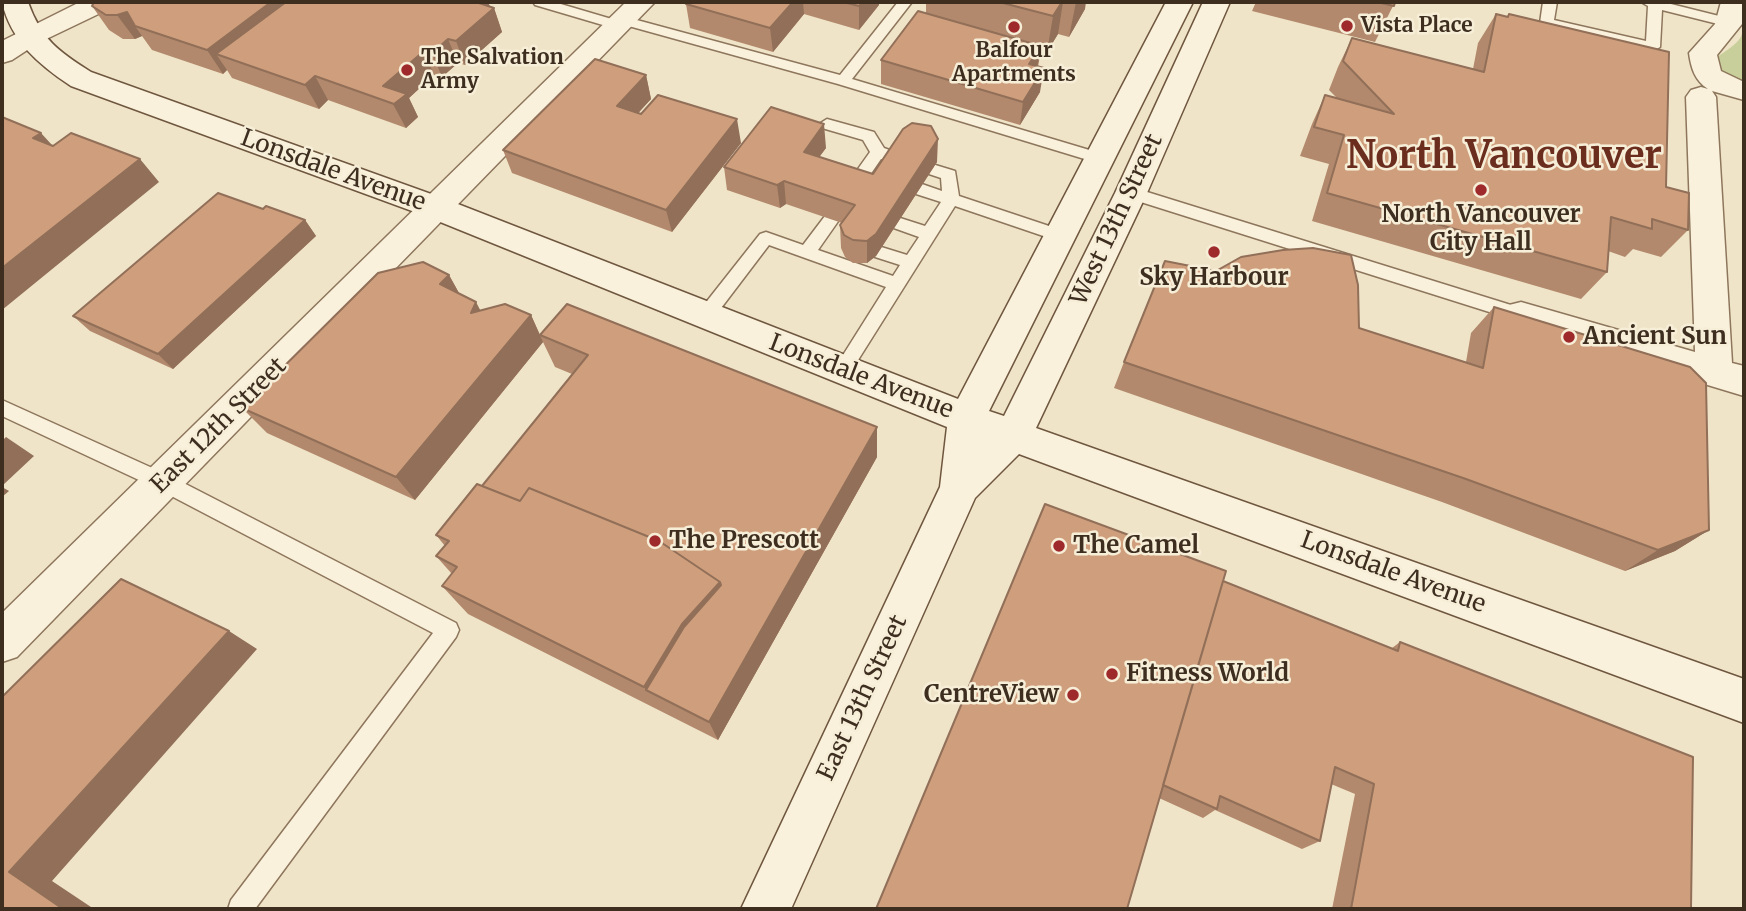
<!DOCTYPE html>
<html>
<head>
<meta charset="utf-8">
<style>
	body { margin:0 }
	#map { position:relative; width:1746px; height:911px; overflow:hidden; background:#f0e4c8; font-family:Merriweather,serif }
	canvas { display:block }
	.frame { position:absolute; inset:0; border:4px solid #3d2e20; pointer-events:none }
</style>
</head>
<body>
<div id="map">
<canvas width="1746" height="911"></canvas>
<div class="frame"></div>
</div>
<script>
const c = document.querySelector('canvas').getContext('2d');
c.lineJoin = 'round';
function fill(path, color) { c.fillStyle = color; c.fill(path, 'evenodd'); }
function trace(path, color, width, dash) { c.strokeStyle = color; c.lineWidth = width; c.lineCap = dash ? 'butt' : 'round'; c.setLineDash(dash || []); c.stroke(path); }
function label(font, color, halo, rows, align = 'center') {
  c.font = font + ' Merriweather,serif'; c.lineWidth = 5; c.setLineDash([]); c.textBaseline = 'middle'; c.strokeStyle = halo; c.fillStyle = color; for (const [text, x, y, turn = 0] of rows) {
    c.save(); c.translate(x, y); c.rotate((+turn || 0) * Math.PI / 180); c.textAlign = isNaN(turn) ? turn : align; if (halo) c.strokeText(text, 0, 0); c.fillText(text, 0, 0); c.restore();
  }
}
fill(new Path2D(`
	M1743,2H1744V87L1724,80L1716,58C1746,37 1744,40 1743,2Z`), '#c9cf9b');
const lane = new Path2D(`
	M533,2H554L615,20L622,16L840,75L898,2H912L852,79L1106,155L1109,159L1101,164L838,84L625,25L618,29L613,28L535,5Z
	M1543,2H1557L1554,20L1646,41L1648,6L1641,2H1663L1735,20L1737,23L1730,27L1662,10L1660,47L1653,51L1542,26L1540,23Z
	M827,119L874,132L884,148L903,155L906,159L898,164L881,159L857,194H845L843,190L870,152L863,140L822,128L819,124Z
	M932,164L955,171L959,196L1067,232L1069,236L1061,242L955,206L848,376L842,378L836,376L833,371L886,287L769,245L712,320H700L697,315L700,310L760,234L766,232L803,245L825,216L831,214L839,220L818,250L893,276L900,265L872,256L870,252L878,246L907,255L919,237L891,227L889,223L897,217L925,226L941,202L913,193L911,189L919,183L942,191L941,178L926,173L924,169Z
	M1131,187L1527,310L1530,315L1527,320L1521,322L1125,197L1123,193Z
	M2,400L170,476L456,623L459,630L456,637L255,909H228L231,900L433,633L156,488L2,416Z`);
const street = new Path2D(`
	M80,2H115L111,8L38,43L12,60L2,63V41Z
	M626,2H655L17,657L2,662V613Z
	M1721,2H1744L1742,24L1717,55L1721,71L1744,82V100L1712,91L1716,97L1732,363L1744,366V396L1509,325L1504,315L1509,305L1521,302L1695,352L1686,97L1691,90L1701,87L1708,89C1695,81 1691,68 1689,53L1715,24Z`);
const secondary = new Path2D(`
	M2,2H28C41,39 59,52 91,72L445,199L958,399L1166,2H1193L989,411L1004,416L1115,193L1203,2H1230L1147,193L1036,428L1744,679V723L1019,454L975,498L791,909H741L940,487L947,427L423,215L71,86C38,64 11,41 2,2Z`);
trace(lane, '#8d765c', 3);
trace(street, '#8d765c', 3);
trace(secondary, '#6f573f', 3);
fill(lane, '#faf1dc');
fill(street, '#faf1dc');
fill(secondary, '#faf1dc');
fill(new Path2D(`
	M488,2L490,7L494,8L502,32L465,65L458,63L442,77L434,75L409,98L418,117L406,128L328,100L319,109L232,78L227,70L223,74L152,50L142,36L135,39H123L109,30L92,6Z
	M688,2H879V5L859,30L804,14L773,52L690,28L686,4Z
	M926,2H1076L1085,9L1069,37L1058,34L1047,52L1041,50L1038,67L1040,92L1020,125L881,84V60L926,13Z
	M1256,2H1395L1375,42L1252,11Z
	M1496,14L1507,17L1509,14L1666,187L1688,230L1661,257L1633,249L1625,257L1608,251L1607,272L1581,299L1312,221L1329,164L1300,156L1312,124L1325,95L1336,97L1329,90L1338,67L1352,38L1473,69L1478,43Z
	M646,75L651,99L638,113L741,143L672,232L512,173L503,150Z
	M826,148L819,157L873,174L937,162L876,256L867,263H853L845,257L841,248L840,225L842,223L786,204L780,208L727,190L724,167Z
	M263,209L305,220L316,236L173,369L90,331L73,316Z
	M449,275L460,295L480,310L531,315L540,335L877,457L718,740L468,614L442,586L452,574L436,556L445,546L436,535L482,486L572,374L555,367L543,342L415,500L267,433L242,408Z
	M1494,307L1709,530L1675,551L1625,571L1442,502L1114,388L1124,362L1359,328L1466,362L1471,333Z
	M1223,581L1392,648L1400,642L1691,909H1332L1355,794L1331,784L1320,841L1302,849L1215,810L1203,818L1159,798Z`), '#b2896c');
fill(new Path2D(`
	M271,2H313L216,54L227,70L223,74L207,50Z
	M480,2H488L491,10L494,8L502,32L465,65L456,41Z
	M793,2H803L804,14L773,52L770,28Z
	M863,2H879V5L859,30V6Z
	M1062,2H1063L1058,34L1047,52L1053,16Z
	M1076,2H1086L1085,9L1069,37Z
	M127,12L135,26L142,36L135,39L117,15Z
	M448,39L458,63L442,77L432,53Z
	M1041,46L1037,69L1029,64Z
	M424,51L434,75L409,98L418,117L406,128L383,86Z
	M1044,68L1040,92L1020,125L1023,102Z
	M646,75L651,99L623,130L617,106Z
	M315,76L328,100L319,109L305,85Z
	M737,119L741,143L672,232L666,210Z
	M824,124L826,148L806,175L804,152Z
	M41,133L62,156L33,138Z
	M938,139L937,162L876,256L867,263V241Z
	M140,159L159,182L2,310V268Z
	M784,181L786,204L780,208L777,185Z
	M305,220L316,236L173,369L158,354Z
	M449,275L464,302L440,284Z
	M476,302L490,329L471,313Z
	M531,315L543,342L415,500L396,477Z
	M877,427V457L718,740L709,722Z
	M6,437L34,456L2,486V441Z
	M2,487L9,491L2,497Z
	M1709,530L1675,551L1625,571L1658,550Z
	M720,582L729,610L646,690L644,687L682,624Z
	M229,631L257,649L52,881L94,909H63L9,872Z`), '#916f58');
const building = new Path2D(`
	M94,2H271L207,50L135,26L127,12L117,15H106L92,6Z
	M286,2H480L479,3L494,8L456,41L448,39L432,53L424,51L383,86L407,94L394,104L315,76L305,85L216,54Z
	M688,2H793L770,28L686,4Z
	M843,2H863L859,6Z
	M999,2H1062L1053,16Z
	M1377,2H1395L1394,6Z
	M918,11L1041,46L1029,64L1044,68L1023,102L881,60Z
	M1496,14L1508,17L1509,14L1669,52L1666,187L1689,193L1688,230L1652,219V229L1611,217L1607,272L1327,193L1344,135L1314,127L1325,95L1394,114L1343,61L1352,38L1484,72Z
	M595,59L646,75L617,106L641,114L658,95L737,119L666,210L503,150Z
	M771,107L824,124L804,152L873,174L903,129L912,123L931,126L938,139L876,234L867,241L853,240L844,235L840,225L855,205L784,181L777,185L724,167Z
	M2,117L41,133L33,138L53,146L71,133L140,159L2,268Z
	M218,193L263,209L266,206L305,220L158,354L73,316Z
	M1313,248L1351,255L1358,285L1359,328L1483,368L1494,307L1690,367L1706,383L1709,530L1658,550L1466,479L1124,362L1165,261L1216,271L1241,257L1283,250Z
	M423,262L449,275L440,284L476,302L471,313L505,304L531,315L396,477L242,408L378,273Z
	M567,304L877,427L709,722L646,690L684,627L721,585L720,582L659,541L529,488L520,501L482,486L588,355L540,335Z
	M477,484L520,501L529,488L659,541L720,582L682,624L644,687L442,586L457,567L436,556L449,541L436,535Z
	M1045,504L1226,571L1127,909H876Z
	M121,579L229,631L9,872L63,909H2V697Z
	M1223,581L1398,651L1400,642L1693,757L1691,909H1351L1374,784L1335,767L1320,841L1220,796L1217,809L1163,785Z`);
fill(building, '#cf9f7d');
trace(building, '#916f58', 2);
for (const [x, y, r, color] of [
	[1347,26,7,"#9e2a2b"],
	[1014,27,7,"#9e2a2b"],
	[407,70,7,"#9e2a2b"],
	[1481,190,7,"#9e2a2b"],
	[1214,252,7,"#9e2a2b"],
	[1569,337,7,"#9e2a2b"],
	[655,541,7,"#9e2a2b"],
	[1059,546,7,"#9e2a2b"],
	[1112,674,7,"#9e2a2b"],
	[1073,695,7,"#9e2a2b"]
]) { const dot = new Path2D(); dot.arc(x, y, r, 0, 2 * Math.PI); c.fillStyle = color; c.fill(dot); trace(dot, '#f7eed8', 2.5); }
label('bold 21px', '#3d2e20', '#f7eed8', [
	["Vista Place",1361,26],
	["Balfour",1014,51,"center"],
	["Apartments",1014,75,"center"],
	["The Salvation",421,58],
	["Army",421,82]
], 'left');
label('24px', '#3d2e20', '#f7eed8', [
	["Lonsdale Avenue",333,171,20],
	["West 13th Street",1117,220,-65],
	["Lonsdale Avenue",861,377,21],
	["East 12th Street",219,426,-45],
	["Lonsdale Avenue",1393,573,20],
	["East 13th Street",863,698,-65]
]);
label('bold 24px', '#3d2e20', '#f7eed8', [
	["North Vancouver",1481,215,"center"],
	["City Hall",1481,243,"center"],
	["Sky Harbour",1214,278,"center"],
	["Ancient Sun",1583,337],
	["The Prescott",669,541],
	["The Camel",1073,546],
	["Fitness World",1126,674],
	["CentreView",1059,695,"right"]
], 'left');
label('bold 38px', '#6b2e1e', '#f7eed8', [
	["North Vancouver",1504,157]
]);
</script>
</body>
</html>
